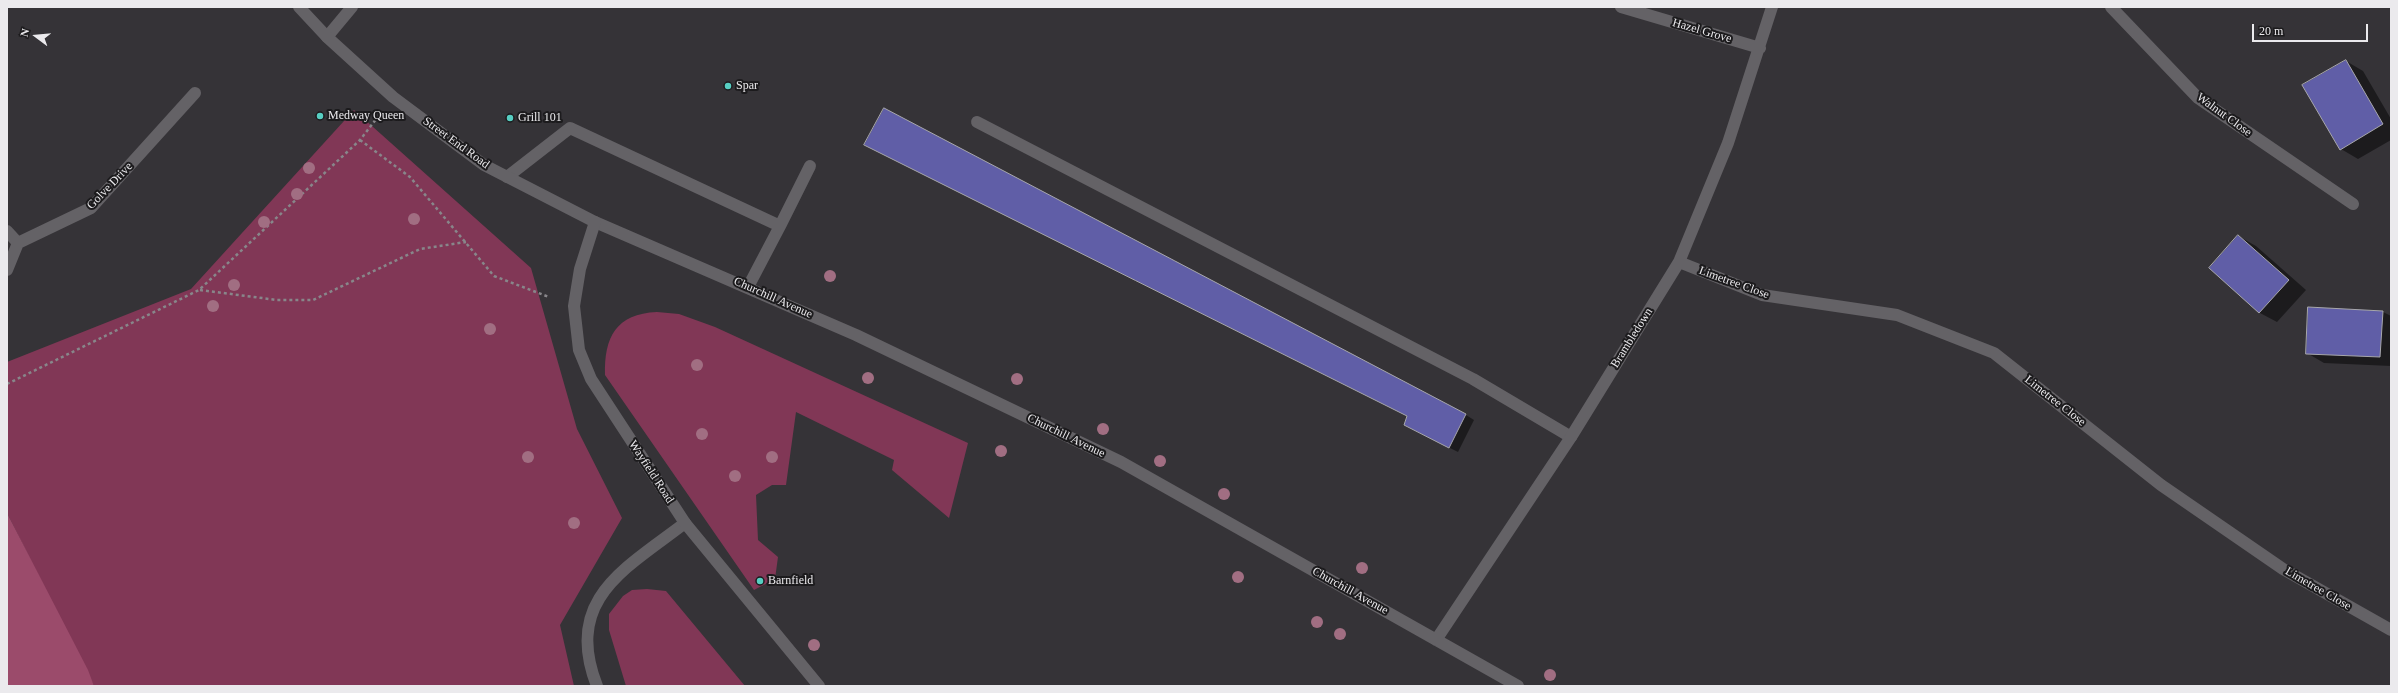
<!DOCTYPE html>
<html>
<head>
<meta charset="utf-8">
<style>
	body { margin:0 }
	#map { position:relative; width:2398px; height:693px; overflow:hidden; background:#353337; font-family:Georgia,serif }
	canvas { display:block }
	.frame { position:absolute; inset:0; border:8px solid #ebeaed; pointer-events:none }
	.north { position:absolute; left:16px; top:16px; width:40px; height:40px; -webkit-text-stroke:3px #1c1b1d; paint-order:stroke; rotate:286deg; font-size:11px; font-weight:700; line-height:16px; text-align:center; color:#ebeaed }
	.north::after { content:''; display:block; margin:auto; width:14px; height:18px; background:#ebeaed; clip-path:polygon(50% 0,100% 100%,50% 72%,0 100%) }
	.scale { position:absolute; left:2252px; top:24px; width:116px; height:18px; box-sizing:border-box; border:2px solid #ebeaed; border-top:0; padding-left:5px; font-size:12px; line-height:14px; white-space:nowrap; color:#ebeaed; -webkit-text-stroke:3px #1c1b1d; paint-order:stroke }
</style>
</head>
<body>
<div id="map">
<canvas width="2398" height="693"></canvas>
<div class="frame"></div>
<div class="north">N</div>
<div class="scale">20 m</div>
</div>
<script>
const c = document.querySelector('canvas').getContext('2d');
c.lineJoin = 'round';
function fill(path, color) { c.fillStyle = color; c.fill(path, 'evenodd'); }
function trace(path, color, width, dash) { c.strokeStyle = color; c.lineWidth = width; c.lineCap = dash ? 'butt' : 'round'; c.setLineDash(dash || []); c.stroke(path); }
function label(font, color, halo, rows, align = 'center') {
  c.font = font + ' Georgia,serif'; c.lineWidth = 4; c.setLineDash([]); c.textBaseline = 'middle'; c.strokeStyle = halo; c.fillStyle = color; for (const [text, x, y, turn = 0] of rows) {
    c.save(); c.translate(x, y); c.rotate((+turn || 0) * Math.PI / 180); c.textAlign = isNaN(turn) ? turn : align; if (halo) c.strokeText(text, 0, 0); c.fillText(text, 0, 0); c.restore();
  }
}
fill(new Path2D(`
	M354,110L531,268L577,429L622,518L560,625L574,686H94L7,513V362L191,289Z
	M657,312L679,314L715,327L968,443L949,518L892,470L894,460L796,412L786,485H772L756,495L758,540L778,557L775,579L754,590L605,375C604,337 616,314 657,312Z
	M647,589L666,591L745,686H626L609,630V614L623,596L632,590Z`), '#813756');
fill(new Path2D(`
	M7,513L88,670L94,686H7Z`), '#9b4b6b');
fill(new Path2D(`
	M2346,61L2363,71L2391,119V140L2358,159L2341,149L2303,86Z
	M2238,236L2256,246L2306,290L2277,322L2260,313L2210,268Z
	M2383,312L2391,316V366L2324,363L2307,353Z
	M1466,415L1474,420L1458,452L1414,430Z`), '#0007');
const building = new Path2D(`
	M2346,60L2383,124L2340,150L2302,85Z
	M884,108L1466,414L1449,448L1404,425L1407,416L864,145Z
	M2238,235L2289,280L2259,313L2209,268Z
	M2308,307L2383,311L2380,357L2306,354Z`);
fill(building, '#605ea7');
trace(building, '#a7a7ab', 1);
trace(new Path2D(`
	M360,140L410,177L494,276L549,297
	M200,290L277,300H313L420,249L466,242
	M7,384L199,290L360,140L377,118`), '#88868a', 2.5, [3, 3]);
trace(new Path2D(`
	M977,122L1473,379L1571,437
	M507,177L570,128L780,226L810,166
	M748,287L780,226`), '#646266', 12);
trace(new Path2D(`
	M1621,7L1760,48
	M2111,7L2198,98L2353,204
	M327,37L352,7
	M595,222L856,335L1121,462L1518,686
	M7,231L18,243L91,208L195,93
	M1679,262L1762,295L1897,315L1994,353L2161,485L2283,569L2391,630
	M7,270L18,243
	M1436,640L1571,437L1679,262L1728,143L1772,7
	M597,686C563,599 625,569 685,523`), '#646266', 12);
trace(new Path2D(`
	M299,7L327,37L393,97L484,165L595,222L580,269L574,306L579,350L591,379L685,523L819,686`), '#646266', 12);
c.fillStyle = '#a16e82';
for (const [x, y] of [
	[309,168],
	[297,194],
	[414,219],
	[264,222],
	[830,276],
	[234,285],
	[213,306],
	[490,329],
	[697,365],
	[868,378],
	[1017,379],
	[1103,429],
	[702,434],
	[1001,451],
	[528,457],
	[772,457],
	[1160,461],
	[735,476],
	[1224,494],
	[574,523],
	[1362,568],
	[1238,577],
	[1317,622],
	[1340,634],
	[814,645],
	[1550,675]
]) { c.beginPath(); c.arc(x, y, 6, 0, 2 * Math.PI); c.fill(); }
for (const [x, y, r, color] of [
	[728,86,4,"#57cec2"],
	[320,116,4,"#57cec2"],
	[510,118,4,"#57cec2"],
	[760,581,4,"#57cec2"]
]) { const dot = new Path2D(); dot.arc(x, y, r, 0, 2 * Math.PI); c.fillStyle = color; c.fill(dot); trace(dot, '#1c1b1d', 1.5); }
label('12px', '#ebeaed', '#1c1b1d', [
	["Hazel Grove",1702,31,16],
	["Walnut Close",2224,115,36],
	["Street End Road",456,143,36],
	["Golve Drive",110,186,-46],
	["Limetree Close",1734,283,20],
	["Churchill Avenue",773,298,24],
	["Brambledown",1632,338,-58],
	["Limetree Close",2055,401,38],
	["Churchill Avenue",1066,436,26],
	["Wayfield Road",651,472,57],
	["Limetree Close",2318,589,30],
	["Churchill Avenue",1350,591,29]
]);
label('12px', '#ebeaed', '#1c1b1d', [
	["Spar",736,86],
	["Medway Queen",328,116],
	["Grill 101",518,118],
	["Barnfield",768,581]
], 'left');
</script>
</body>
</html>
